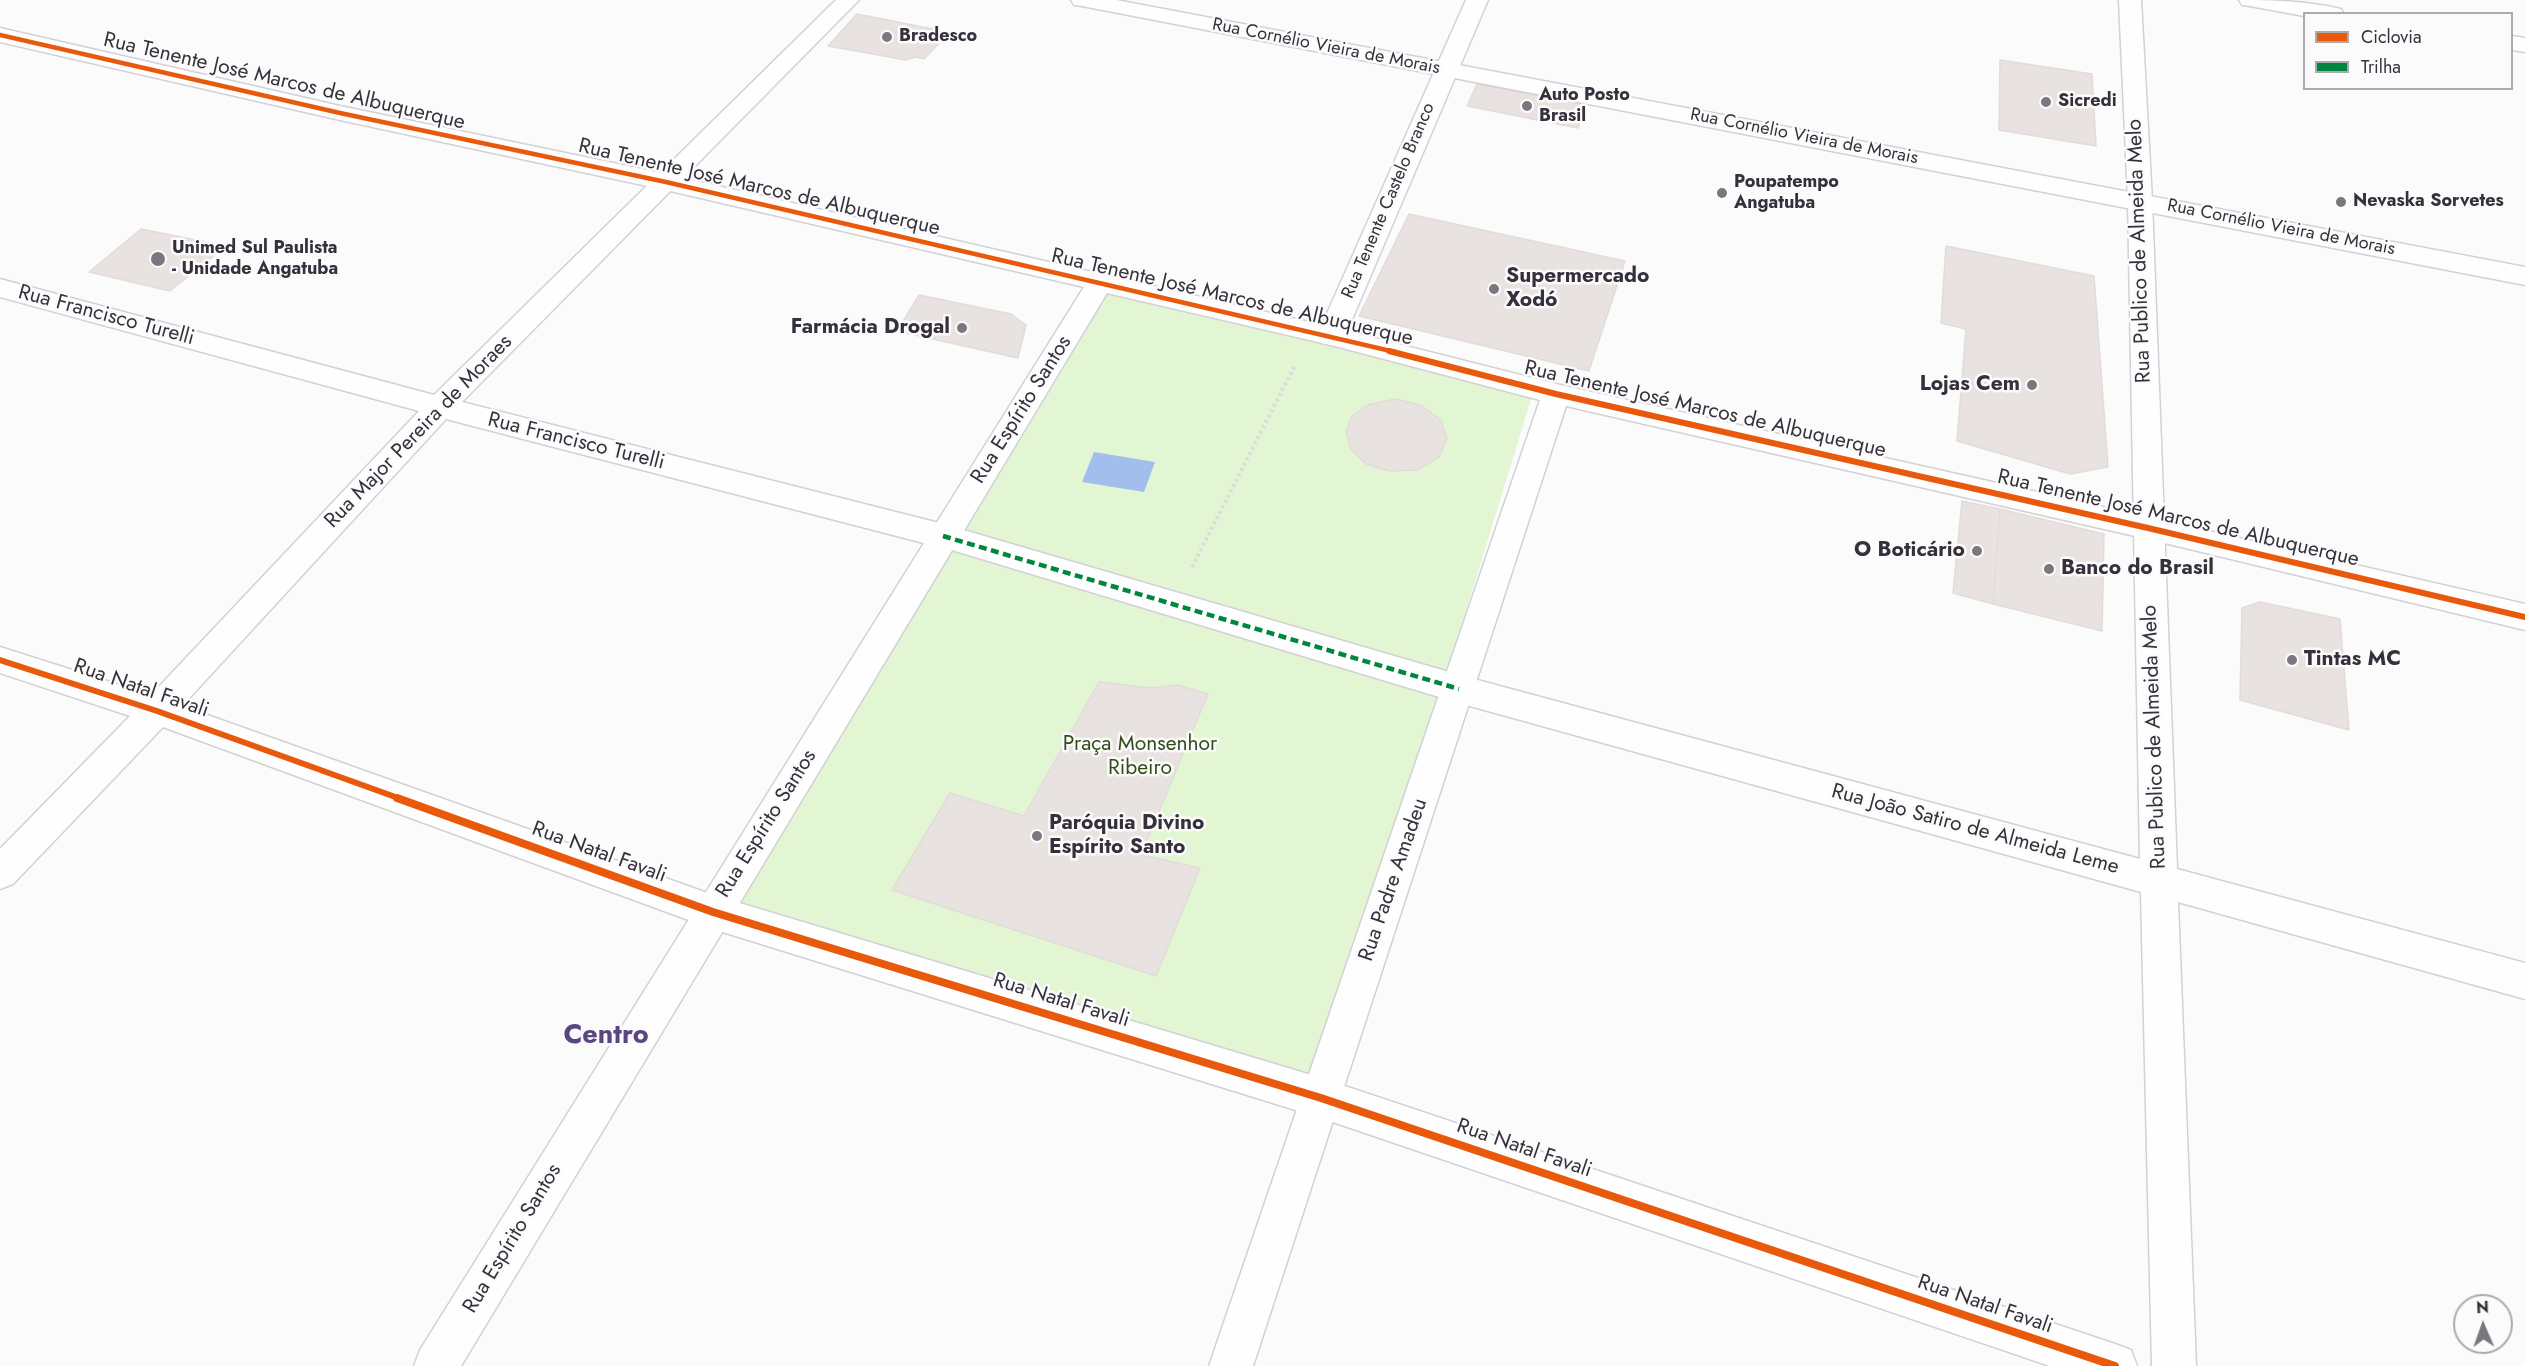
<!DOCTYPE html>
<html>
<head>
<meta charset="utf-8">
<style>
	body { margin:0 }
	#map { position:relative; width:2525px; height:1366px; overflow:hidden; background:#fbfbfb; font-family:Jost,sans-serif }
	canvas { display:block }
	.legend { position:absolute; left:2303px; top:12px; width:210px; height:78px; box-sizing:border-box; background:#fbfbfb; border:2px solid #acaaae; margin:0; padding:8px 10px; list-style:none; font-size:18px; color:#35303b }
	.legend li { display:flex; align-items:center; gap:12px; height:30px }
	.legend b { width:30px; border:2px solid #acaaae }
	.north { position:absolute; left:2453px; top:1294px; width:60px; height:60px; box-sizing:border-box; background:#fbfbfb; border:2px solid #acaaae; border-radius:50%; rotate:358deg; font-size:16px; font-weight:700; line-height:24px; text-align:center; color:#35303b }
	.north::after { content:''; display:block; margin:auto; width:21px; height:27px; background:#7a777e; clip-path:polygon(50% 0,100% 100%,50% 72%,0 100%) }
</style>
</head>
<body>
<div id="map">
<canvas width="2525" height="1366"></canvas>
<ul class="legend">
<li><b style="height:8px;background:#e8590c"></b>Ciclovia</li>
<li><b style="height:8px;background:#00873e"></b>Trilha</li>
</ul>
<div class="north">N</div>
</div>
<script>
const c = document.querySelector('canvas').getContext('2d');
c.lineJoin = 'round';
function fill(path, color) { c.fillStyle = color; c.fill(path, 'evenodd'); }
function trace(path, color, width, dash) { c.strokeStyle = color; c.lineWidth = width; c.lineCap = dash ? 'butt' : 'round'; c.setLineDash(dash || []); c.stroke(path); }
function label(font, color, halo, rows, align = 'center') {
  c.font = font + ' Jost,sans-serif'; c.lineWidth = 5; c.setLineDash([]); c.textBaseline = 'middle'; c.strokeStyle = halo; c.fillStyle = color; for (const [text, x, y, turn = 0] of rows) {
    c.save(); c.translate(x, y); c.rotate((+turn || 0) * Math.PI / 180); c.textAlign = isNaN(turn) ? turn : align; if (halo) c.strokeText(text, 0, 0); c.fillText(text, 0, 0); c.restore();
  }
}
fill(new Path2D(`
	M1106,293L1533,393L1316,1099L739,904Z`), '#e2f6d3');
fill(new Path2D(`
	M1094,452L1155,462L1144,492L1082,482Z`), '#a1beed');
const building = new Path2D(`
	M857,14L933,29L930,35L944,38L924,59L915,57L906,60L828,46Z
	M2000,60L2092,74L2096,146L1999,130Z
	M1477,84L1586,105L1578,128L1467,106Z
	M1409,214L1625,261L1589,371L1359,316Z
	M141,229L226,246L170,291L89,272Z
	M1946,246L2094,276L2108,467L2070,474L1957,441L1966,329L1941,323Z
	M919,295L1011,314L1026,325L1018,358L897,331Z
	M1395,399L1421,405L1441,420L1447,439L1439,457L1418,470L1389,471L1366,464L1351,449L1346,432L1352,416L1368,405Z
	M1962,501L2000,509L1993,604L1953,593Z
	M2000,509L2104,534L2102,631L1993,604Z
	M2260,602L2340,619L2349,730L2240,700L2242,608Z
	M1099,682L1151,688L1178,685L1208,694L1141,855L1200,868L1156,976L892,890L950,793L1024,816Z`);
fill(building, '#e8e2e0');
trace(building, '#e2dcd9', 1.5);
const pedestrian = new Path2D(`
	M943,524L1459,675L1471,679L1476,689L1471,699L1459,703L932,544L928,536L932,528Z`);
const minor = new Path2D(`
	M836,0H859L462,402L943,524L954,528L958,536L954,544L943,548L446,419L182,706L713,895L1321,1078L2115,1344L2131,1350L2137,1366H2050L1321,1118L713,929L163,727L13,884L0,889V849L130,716L0,673V647L151,695L419,411L0,297V279L434,395Z
	M1466,0H1488L1345,336L1341,343L1331,345L1321,343L1317,336Z
	M2119,0H2141L2152,201L2177,869L2525,963V999L2178,902L2196,1366H2152L2141,892L1459,703L1447,699L1442,689L1447,679L1459,675L2140,859L2128,201Z`);
const tertiary = new Path2D(`
	M1071,0H1116L2525,267V285L1082,6L1074,5Z
	M2239,0C2274,0 2307,1 2341,9L2344,14H2304V16L2250,6L2242,5Z
	M0,28L340,106L666,174L1331,327L1556,384L2148,517L2525,604V630L2148,539L1566,406L1253,1366H1209L1540,400L1331,345L1107,293L461,1366H414L420,1350L1084,287L666,190L340,120L0,42Z
	M2512,36L2525,38V52L2512,50Z`);
trace(pedestrian, '#d3d0d6', 3);
trace(minor, '#d3d0d6', 3);
trace(tertiary, '#d3d0d6', 3);
trace(new Path2D(`
	M1192,567L1295,365`), '#dcdcdc', 4, [3, 3]);
fill(pedestrian, '#fefefe');
fill(minor, '#fefefe');
fill(tertiary, '#fefefe');
trace(new Path2D(`
	M943,536L1459,689`), '#00873e', 4.5, [8, 4.5]);
trace(new Path2D(`
	M0,35L340,113L666,182L1395,352`), '#e8590c', 4.5);
trace(new Path2D(`
	M1389,351L1556,394L2148,528L2525,617
	M0,660L157,711L401,799`), '#e8590c', 6);
trace(new Path2D(`
	M397,798L713,912L1321,1098L2115,1366`), '#e8590c', 8);
for (const [x, y, r, color] of [
	[887,37,6,"#7a777e"],
	[2046,102,6,"#7a777e"],
	[1527,106,6,"#7a777e"],
	[1722,193,6,"#7a777e"],
	[2341,202,6,"#7a777e"],
	[158,259,8,"#7a777e"],
	[1494,289,6,"#7a777e"],
	[962,328,6,"#7a777e"],
	[2032,385,6,"#7a777e"],
	[1977,551,6,"#7a777e"],
	[2049,569,6,"#7a777e"],
	[2292,660,6,"#7a777e"],
	[1037,836,6,"#7a777e"]
]) { const dot = new Path2D(); dot.arc(x, y, r, 0, 2 * Math.PI); c.fillStyle = color; c.fill(dot); trace(dot, '#fbfbfb', 2); }
label('bold 18px', '#35303b', '#fbfbfb', [
	["Bradesco",899,37],
	["Auto Posto",1539,96],
	["Brasil",1539,117],
	["Sicredi",2058,102],
	["Poupatempo",1734,183],
	["Angatuba",1734,204],
	["Nevaska Sorvetes",2353,202],
	["Unimed Sul Paulista",172,249],
	["- Unidade Angatuba",172,270]
], 'left');
label('18px', '#35303b', '#fbfbfb', [
	["Rua Cornélio Vieira de Morais",1326,47,11],
	["Rua Cornélio Vieira de Morais",1804,137,11],
	["Rua Tenente Castelo Branco",1389,201,-67],
	["Rua Cornélio Vieira de Morais",2281,228,11]
]);
label('21px', '#35303b', '#fbfbfb', [
	["Rua Tenente José Marcos de Albuquerque",284,82,13],
	["Rua Tenente José Marcos de Albuquerque",759,188,13],
	["Rua Publico de Almeida Melo",2140,251,-92],
	["Rua Tenente José Marcos de Albuquerque",1232,298,13],
	["Rua Francisco Turelli",106,316,15],
	["Rua Espírito Santos",1022,410,-58],
	["Rua Tenente José Marcos de Albuquerque",1705,410,13],
	["Rua Major Pereira de Moraes",419,432,-46],
	["Rua Francisco Turelli",576,442,14],
	["Rua Tenente José Marcos de Albuquerque",2178,519,13],
	["Rua Natal Favali",141,689,19],
	["Rua Publico de Almeida Melo",2155,737,-92],
	["Rua Espírito Santos",767,824,-58],
	["Rua João Satiro de Almeida Leme",1975,830,15],
	["Rua Natal Favali",599,853,20],
	["Rua Padre Amadeu",1394,880,-71],
	["Rua Natal Favali",1061,1001,17],
	["Rua Natal Favali",1524,1149,19],
	["Rua Espírito Santos",513,1239,-59],
	["Rua Natal Favali",1985,1305,19]
]);
label('bold 21px', '#35303b', '#fbfbfb', [
	["Supermercado",1506,277],
	["Xodó",1506,301],
	["Farmácia Drogal",950,328,"right"],
	["Lojas Cem",2020,385,"right"],
	["O Boticário",1965,551,"right"],
	["Banco do Brasil",2061,569],
	["Tintas MC",2304,660],
	["Paróquia Divino",1049,824],
	["Espírito Santo",1049,848]
], 'left');
label('21px', '#324c19', '#fbfbfb', [
	["Praça Monsenhor",1140,745],
	["Ribeiro",1140,769]
]);
label('bold 27px', '#5a4582', '#fbfbfb', [
	["Centro",606,1036]
]);
</script>
</body>
</html>
